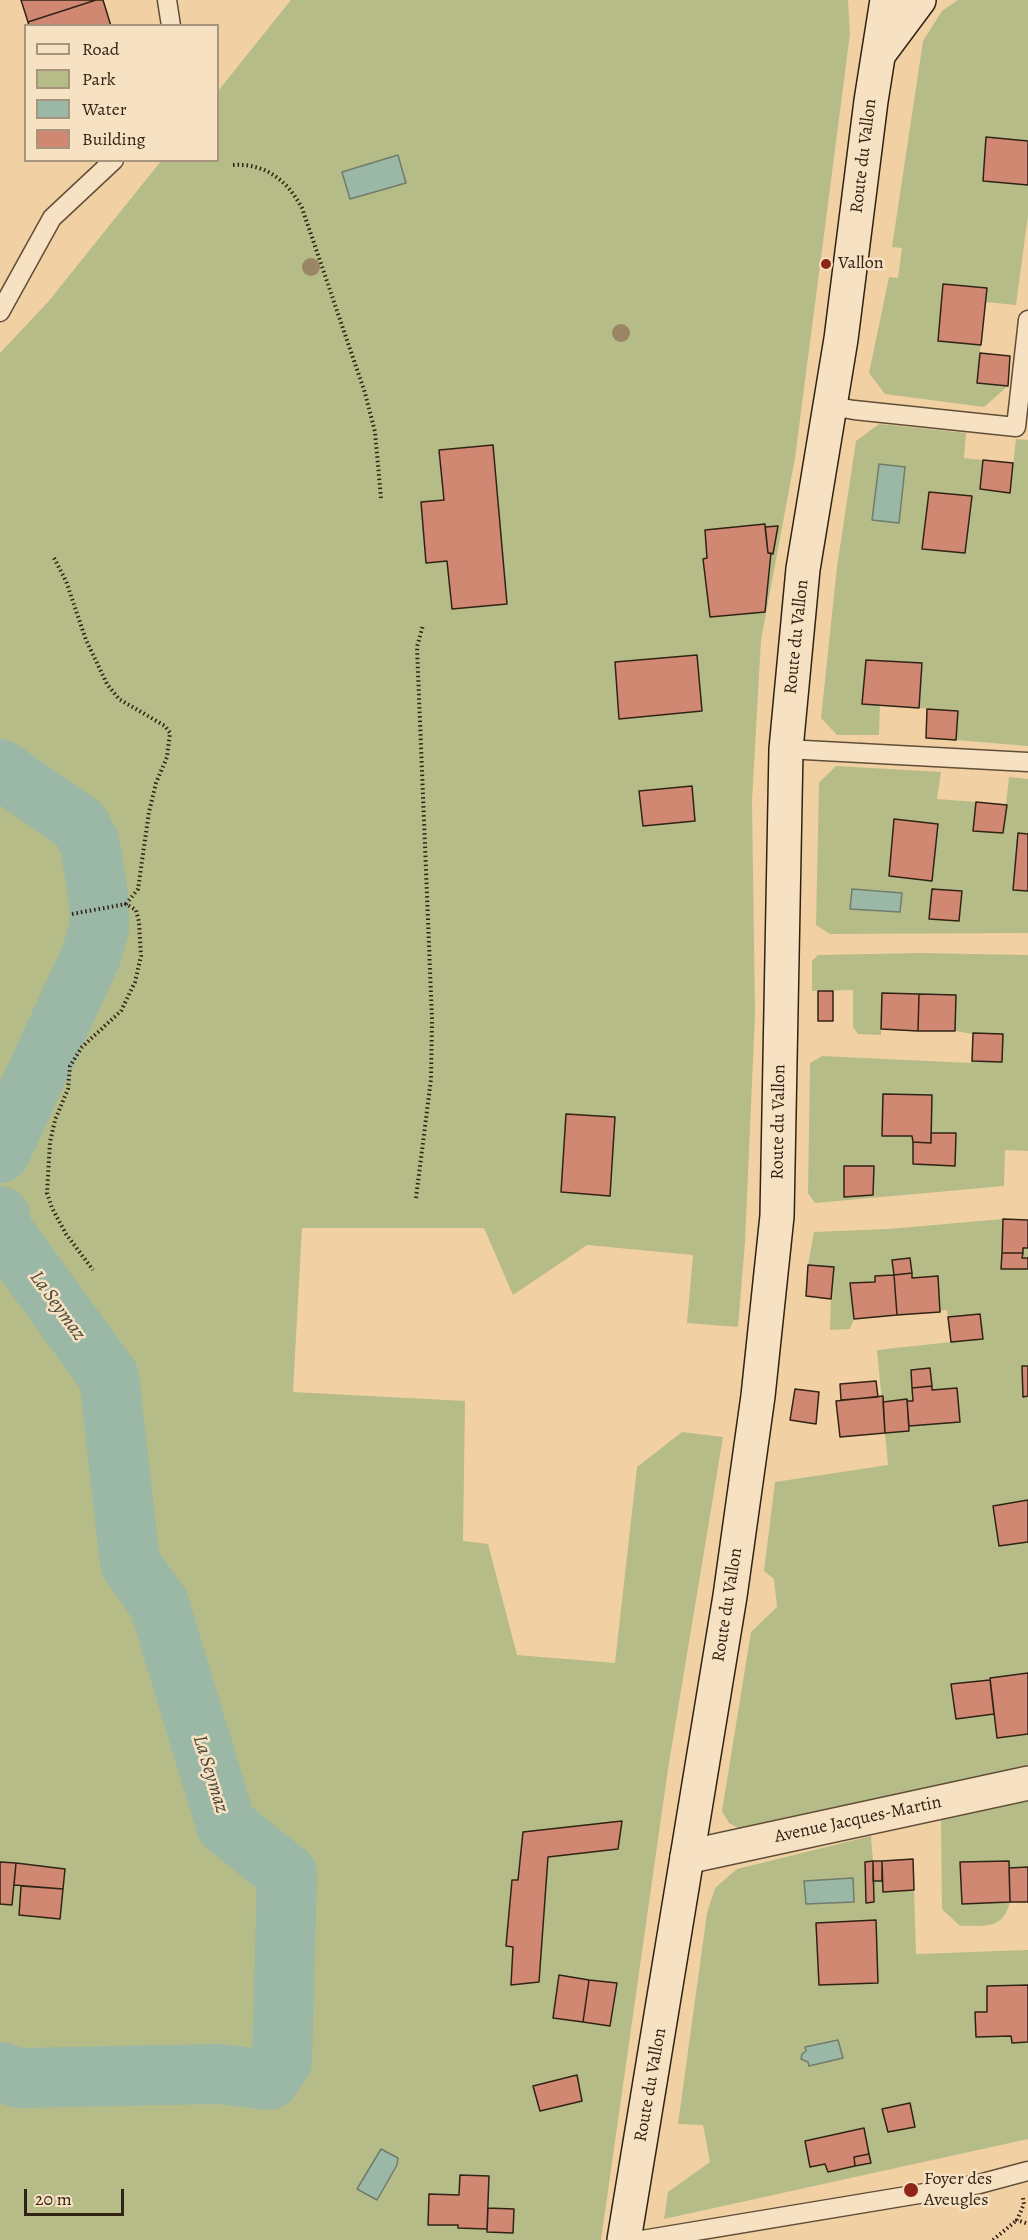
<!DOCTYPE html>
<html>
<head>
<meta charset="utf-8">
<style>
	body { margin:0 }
	#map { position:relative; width:1028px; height:2240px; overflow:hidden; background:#f1d1a3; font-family:Alegreya,serif }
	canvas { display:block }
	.legend { position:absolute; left:24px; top:24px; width:195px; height:138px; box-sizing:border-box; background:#f6e1c3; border:2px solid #a7957d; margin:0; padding:8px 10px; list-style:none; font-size:18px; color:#312314 }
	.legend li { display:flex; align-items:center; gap:12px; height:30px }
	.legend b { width:30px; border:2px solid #a7957d }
	.scale { position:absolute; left:24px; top:2189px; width:100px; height:27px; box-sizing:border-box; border:3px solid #312314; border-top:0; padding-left:8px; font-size:18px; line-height:21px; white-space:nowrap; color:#312314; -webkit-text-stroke:4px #f6e1c3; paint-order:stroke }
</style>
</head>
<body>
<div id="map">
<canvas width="1028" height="2240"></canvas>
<ul class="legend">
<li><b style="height:8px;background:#f6e1c3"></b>Road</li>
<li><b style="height:16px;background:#b6bc88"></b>Park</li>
<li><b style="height:16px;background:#9bb7a5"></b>Water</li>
<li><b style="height:16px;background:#d08873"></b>Building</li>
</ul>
<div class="scale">20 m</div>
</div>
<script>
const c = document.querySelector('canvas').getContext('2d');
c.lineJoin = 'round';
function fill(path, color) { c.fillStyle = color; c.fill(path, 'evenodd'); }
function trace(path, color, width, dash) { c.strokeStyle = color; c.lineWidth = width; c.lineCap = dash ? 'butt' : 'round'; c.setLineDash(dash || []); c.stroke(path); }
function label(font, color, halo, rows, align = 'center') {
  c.font = font + ' Alegreya,serif'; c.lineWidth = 5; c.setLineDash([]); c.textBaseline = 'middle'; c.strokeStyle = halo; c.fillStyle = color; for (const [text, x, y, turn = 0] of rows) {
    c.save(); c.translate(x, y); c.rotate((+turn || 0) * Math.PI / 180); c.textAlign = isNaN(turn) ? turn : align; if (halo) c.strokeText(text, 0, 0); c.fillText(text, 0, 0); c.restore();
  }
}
fill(new Path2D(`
	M291,0H848L850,34L795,458L761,640L752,801L755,1015L745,1242L738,1327L687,1323L693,1255L587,1245L513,1295L484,1228H302L293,1392L465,1401L463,1541L488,1544L517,1655L615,1663L637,1467L682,1432L723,1437L668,1769L601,2240H0V353L48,302L161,161L218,160V91Z
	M958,0H1028V215L1016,305L985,302L977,382L1008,386L984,407L885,394L869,373L889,277L898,278L902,248L892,247L923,41L942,11Z
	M879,424L966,433L964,458L983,460L981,489L1010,492L1016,439L1028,440V746L956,740L957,711L880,705L879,735H837L821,718L837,567L856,441Z
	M836,766L941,772L937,799L976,802L974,831L1003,833L1009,777L1028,779V933L830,934L816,925L819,783Z
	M920,953L1028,955V1151L1005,1150L1004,1186L815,1203L808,1193L810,1063L822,1056L971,1063L973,1034L955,1031L956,995L883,993L881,1035L858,1034L853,1027V990L812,991V961L818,955Z
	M1003,1219L1028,1220V1765L740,1829L729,1823L722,1811L751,1632L777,1607L774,1579L764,1571L775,1482L888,1465L877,1350L951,1342L947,1310L854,1319L850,1329L830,1330L831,1299L806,1296L808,1265L814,1232L888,1229Z
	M1028,1800V1902H1010C1002,1931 985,1925 960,1926L942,1909L941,1818Z
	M871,1836L873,1861L913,1859L916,1954L1028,1950V2139L664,2219L668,2192L710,2162L703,2125L678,2124L707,1913L715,1888L737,1869Z`), '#b6bc88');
const water = new Path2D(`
	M398,155L406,183L350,199L342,172Z
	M879,464L905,467L899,523L872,520Z
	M852,889L902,893L900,912L850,909Z
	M853,1878L854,1902L806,1904L804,1881Z
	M838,2040L843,2058L809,2066L808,2062L801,2059L802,2054L806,2051L805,2047Z
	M381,2149L398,2158L397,2165L377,2200L357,2189Z`);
fill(water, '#9bb7a5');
trace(water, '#717c6b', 1.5);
trace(new Path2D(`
	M0,769L80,825L90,844L99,902V929L91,956L0,1153
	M0,1216L2,1230L109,1377L130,1563L159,1604L226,1825L287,1874L282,2061L269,2080L218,2074L19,2078L0,2072`), '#9bb7a5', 60);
const building = new Path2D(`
	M21,0H96L28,22Z
	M96,0H103L111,26H29L28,22Z
	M986,137L1028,141V185L983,181Z
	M943,284L987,288L981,345L938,341Z
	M980,353L1010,356L1008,386L977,383Z
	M493,445L507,604L452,609L447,561L426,563L421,502L444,500L439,450Z
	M983,460L1013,463L1010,493L980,489Z
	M929,492L972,496L965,553L922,549Z
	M765,524L768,553H771L765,612L710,617L703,559L707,558L705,530Z
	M778,526L773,554L768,553L765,527Z
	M697,655L702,711L619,719L615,662Z
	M866,660L922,663L919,708L862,704Z
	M927,709L958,711L956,740L926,738Z
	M692,786L695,821L643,826L639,791Z
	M976,802L1007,805L1003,833L973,831Z
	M894,819L938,824L932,881L889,876Z
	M1018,833L1028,834V891L1013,890Z
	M932,889L962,891L959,921L929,919Z
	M818,991H833V1021H818Z
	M882,993L919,994L918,1031L881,1029Z
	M919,994L956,995L955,1031H918Z
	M973,1033L1003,1034L1002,1062L972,1061Z
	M883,1094L932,1095L931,1143L913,1142L912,1136H882Z
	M566,1114L615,1117L610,1196L561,1192Z
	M931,1133H956L955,1166L913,1164V1142L931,1143Z
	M844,1166H874L873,1195L844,1197Z
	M1003,1219L1028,1220V1248H1023V1253H1002Z
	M1002,1253H1023L1022,1258H1028V1269H1001Z
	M910,1258L912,1273L894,1275L892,1260Z
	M808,1265L834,1267L831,1299L806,1296Z
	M912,1273V1278L938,1276L940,1312L897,1315L894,1275Z
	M894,1275L897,1315L854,1319L850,1283L875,1282V1276Z
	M980,1314L983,1339L951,1342L948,1317Z
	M1022,1366H1028V1396L1023,1397Z
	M930,1368L932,1386L912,1388L911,1370Z
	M876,1381L878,1397L841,1400L840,1384Z
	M932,1386V1390L957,1388L960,1422L909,1426L907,1401H913L912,1388Z
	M795,1389L819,1392L816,1424L790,1420Z
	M883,1396L885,1433L840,1437L836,1401Z
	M907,1399L909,1431L885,1433L883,1402Z
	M1028,1500V1542L999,1546L993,1506Z
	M1028,1673V1734L997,1738L990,1678Z
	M990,1680L994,1714L956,1719L951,1684Z
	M622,1821L618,1849L548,1857L539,1982L511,1985L513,1947L506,1946L512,1880H518L523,1832Z
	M913,1859L914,1890L883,1892L882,1861Z
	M873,1861L874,1902L866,1903L865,1862Z
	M873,1861H882V1881H873Z
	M1009,1861L1010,1902L962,1904L960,1862Z
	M0,1862L16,1863L12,1905L0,1904Z
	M16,1863L65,1869L63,1889L14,1885Z
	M1028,1867V1902H1010L1009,1868Z
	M21,1886L63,1889L60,1919L19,1915Z
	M876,1920L878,1983L819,1985L816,1923Z
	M559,1975L589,1980L583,2022L553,2018Z
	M589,1980L617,1983L610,2026L583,2022Z
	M1028,1985V2042L1012,2043L1011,2036L976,2037L975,2012H987V1986Z
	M577,2075L582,2101L540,2111L533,2086Z
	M910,2103L915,2127L888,2132L882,2109Z
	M864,2128L869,2154L854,2157L855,2166L828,2172L825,2164L810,2167L805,2141Z
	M869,2154L871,2163L855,2166L854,2157Z
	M460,2175L489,2176L487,2229L458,2228V2225H428L429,2194L459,2195Z
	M488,2208L514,2209L513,2233L487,2232Z`);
fill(building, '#d08873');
trace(building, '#312314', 1.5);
const service = new Path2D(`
	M167,0L171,26
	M0,312L52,218L114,160
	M831,406L854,410L1016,427L1028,320
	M786,749L1028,762
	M642,2240L979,2184L1028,2171`);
const minor = new Path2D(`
	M687,1857L1028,1783`);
const secondary = new Path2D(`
	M881,51L919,0
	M624,2240L730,1596L758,1396L777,1216L786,749L803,569L841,339L871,101L887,0`);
trace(service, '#614e38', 21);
trace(minor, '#614e38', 36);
trace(secondary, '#312314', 36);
trace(new Path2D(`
	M233,165C265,163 287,180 302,208L365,393L375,432L381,498
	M54,558L66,581L86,640L107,684L119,699L165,726L170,733L167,757L156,783L149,812L138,889L126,904L136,910L139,922L141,956L135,982L121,1011L82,1047L70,1066L68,1089L55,1120L50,1142L47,1193L52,1208L66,1234L93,1270
	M72,914L126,904
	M416,1198L431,1079L432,1019L417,647L423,625
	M1023,2198L1024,2204L1017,2220L1028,2224
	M993,2240L1017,2220`), '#312314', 4, [1.5, 3]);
trace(service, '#f6e1c3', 18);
trace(minor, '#f6e1c3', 33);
trace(secondary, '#f6e1c3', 33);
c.fillStyle = '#9a8664';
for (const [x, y] of [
	[311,267],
	[621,333]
]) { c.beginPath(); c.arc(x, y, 9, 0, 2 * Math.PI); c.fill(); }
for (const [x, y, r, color] of [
	[826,264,6,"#8f2418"],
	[911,2190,8,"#8f2418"]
]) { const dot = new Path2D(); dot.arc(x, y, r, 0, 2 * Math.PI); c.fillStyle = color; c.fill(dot); trace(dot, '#f6e1c3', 2); }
label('18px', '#312314', '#f6e1c3', [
	["Route du Vallon",864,156,-83],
	["Route du Vallon",797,637,-84],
	["Route du Vallon",779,1122,-89],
	["Route du Vallon",728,1605,-81],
	["Avenue Jacques-Martin",858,1820,-12],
	["Route du Vallon",651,2085,-80]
]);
label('18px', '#312314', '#f6e1c3', [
	["Vallon",838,264],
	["Foyer des",924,2180],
	["Aveugles",924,2201]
], 'left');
label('italic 20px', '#4c4838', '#f6e1c3', [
	["La Seymaz",57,1306,54],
	["La Seymaz",210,1774,73]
]);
</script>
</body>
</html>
